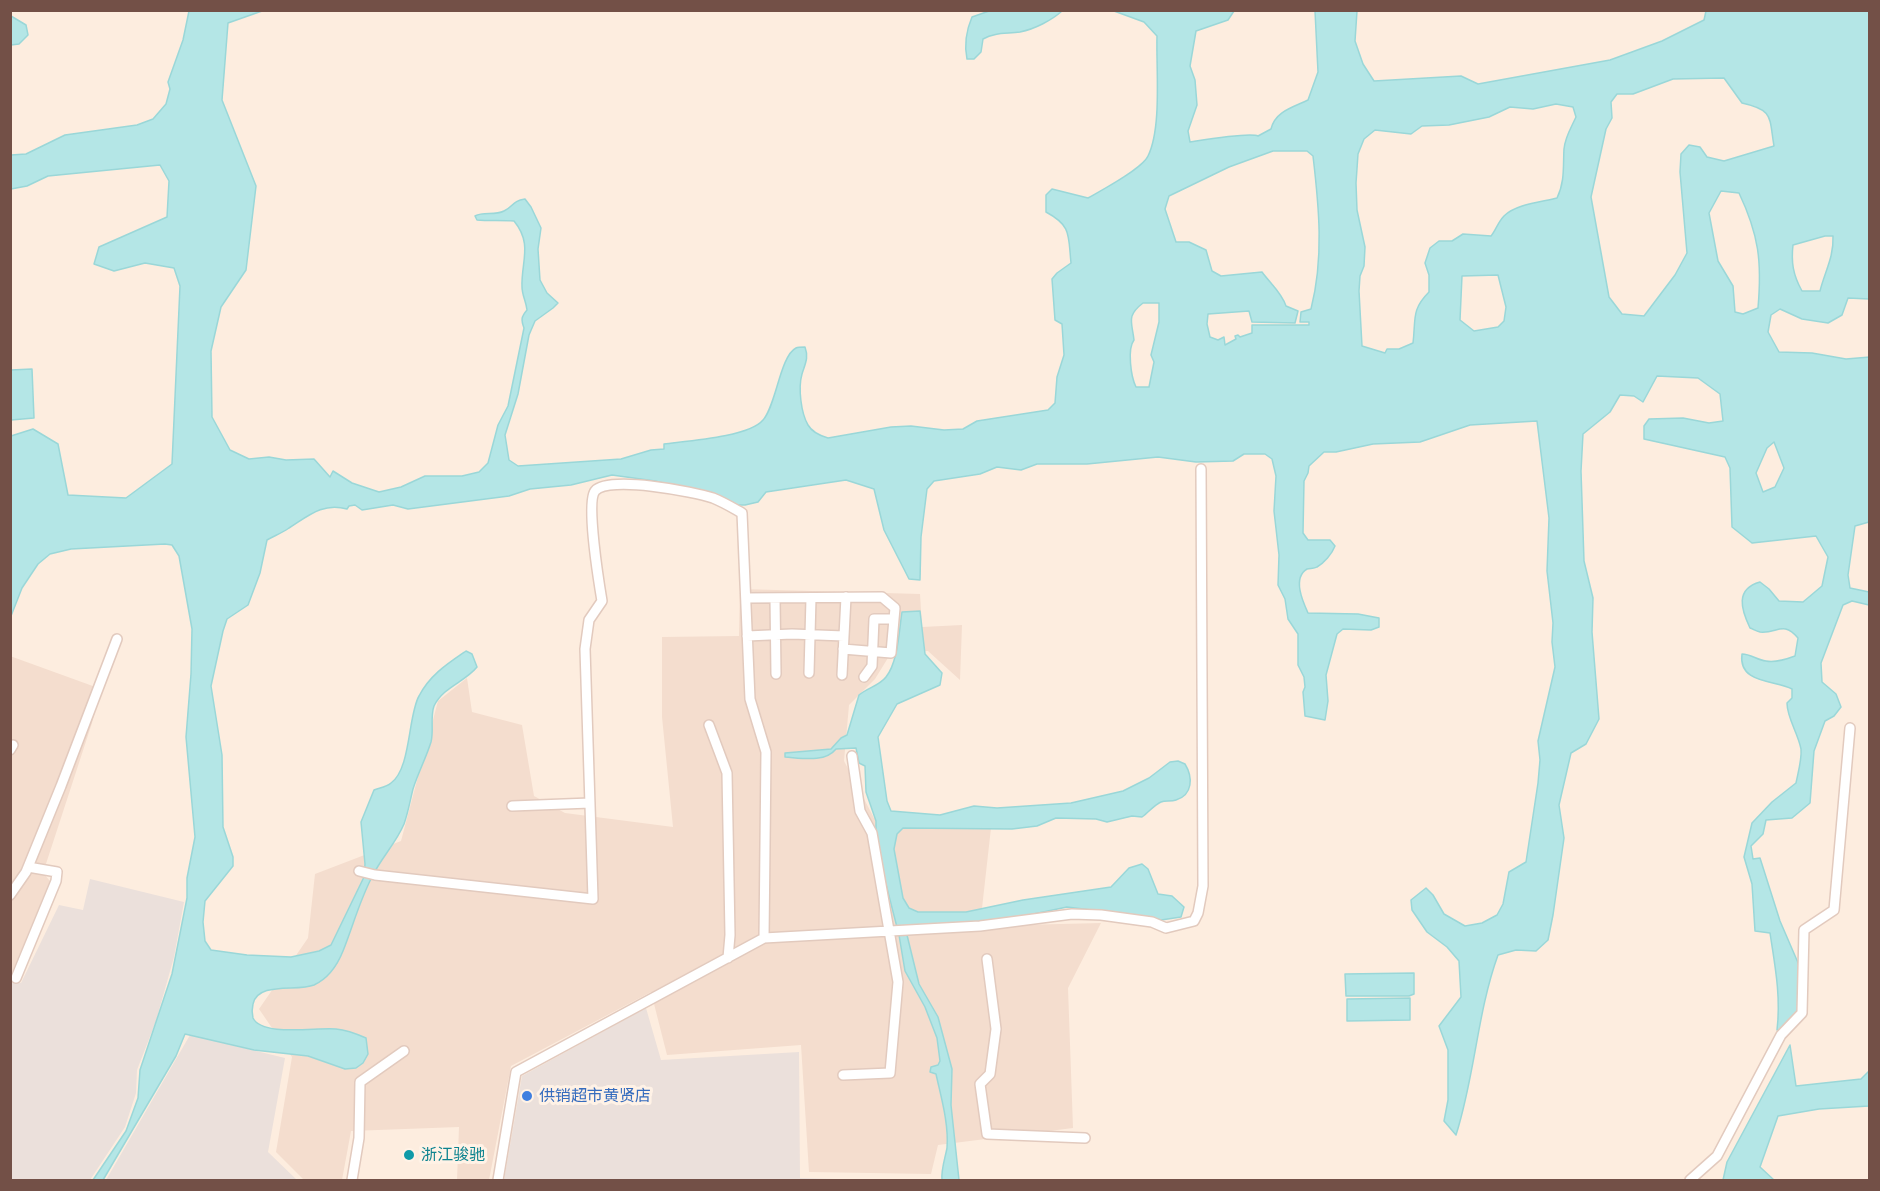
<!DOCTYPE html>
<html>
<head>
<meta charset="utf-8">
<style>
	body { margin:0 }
	#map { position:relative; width:1880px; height:1191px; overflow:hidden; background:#fdeddf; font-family:Mulish,sans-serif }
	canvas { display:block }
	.frame { position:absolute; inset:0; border:12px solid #735047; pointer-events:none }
</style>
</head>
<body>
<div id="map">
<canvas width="1880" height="1191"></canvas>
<div class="frame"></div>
</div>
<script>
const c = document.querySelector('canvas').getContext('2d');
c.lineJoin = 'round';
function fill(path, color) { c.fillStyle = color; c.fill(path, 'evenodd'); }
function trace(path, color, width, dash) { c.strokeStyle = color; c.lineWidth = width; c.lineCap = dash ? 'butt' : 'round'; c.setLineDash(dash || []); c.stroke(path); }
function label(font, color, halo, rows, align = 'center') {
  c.font = font + ' Mulish,"Noto Sans SC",sans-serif'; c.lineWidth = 6; c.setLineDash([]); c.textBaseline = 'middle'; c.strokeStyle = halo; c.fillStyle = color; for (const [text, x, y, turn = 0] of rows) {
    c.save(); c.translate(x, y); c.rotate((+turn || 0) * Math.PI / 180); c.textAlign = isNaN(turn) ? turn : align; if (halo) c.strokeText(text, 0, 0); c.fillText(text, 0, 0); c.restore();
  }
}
fill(new Path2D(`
	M740,589L920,594L922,627L962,625L960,680L928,651L891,653L875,679L849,705L844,761L874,818L903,828H991L980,926L1101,923L1068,988L1073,1128L938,1145L931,1174L809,1172L801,1045L667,1055L651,992L511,1066L489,1180H457L459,1127L351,1131L342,1180H304L276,1152L292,1057L259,1009L308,938L315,874L401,841L438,701L467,678L472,712L522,725L534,796L565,813L673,827L662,717V637L739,636Z
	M10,656L101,689L92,723L43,873L50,881L11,975Z`), '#f4ddce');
fill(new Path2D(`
	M90,879L184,902L174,957L156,1021L137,1070L136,1093L125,1127L90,1180H11L10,979L21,983L59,905L83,910Z
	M646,1008L661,1060L799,1052L800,1178L873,1180H504L522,1076Z
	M190,1035L285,1058L268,1152L297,1180H106Z`), '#ebe0db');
const water = new Path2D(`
	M992,10H1062V11C1052,20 1035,29 1020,32C1007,34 995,32 983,39L981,52L974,59H967C964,44 966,31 972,17Z
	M189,11H262L228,23L222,100L256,186L246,270L221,307L211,351L212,417L230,450L249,459L269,457L286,460L314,459L330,477L333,471L352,483L379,492L401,487L425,476H462L479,472L488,463L498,425L508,406L524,328C521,320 521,317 527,310C526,301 522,295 522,287C521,262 533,244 514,221C502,220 489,221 477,220L475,216C484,211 494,216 504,211C514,206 512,201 525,199L531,207L541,228L538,249L540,280L547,293L558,303L553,308L535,321L529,335L518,394L505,435L509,460L518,466L621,459L651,450L664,449V444C687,441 749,437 763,420C776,406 780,356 796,348C798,347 803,347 805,347C809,358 805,364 802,374C798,388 801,413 808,425C812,432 821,436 828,438L891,427L911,426L944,430L963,429L977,421L1048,410L1055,403L1057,377L1064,355L1062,324L1055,320L1052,279L1057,273L1071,263C1068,235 1072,226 1046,212V195L1052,189L1088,198C1102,190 1142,169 1148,156C1162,128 1156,68 1157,36L1144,22L1114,11H1234L1228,20L1196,31L1190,66L1195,80L1197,105L1188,131L1190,142C1203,140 1250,132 1258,136L1271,129C1275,111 1294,107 1308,100L1318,72L1315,11H1357L1355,41L1363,64L1374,81L1461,76L1478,84L1610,60L1662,41L1704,20L1706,11H1869V299L1848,298L1842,315L1828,323L1802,319L1780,309L1771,315L1768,332L1779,352L1812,353L1846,359L1870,357L1869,522L1855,526L1848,575L1850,588L1869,592V605L1852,601L1843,605L1821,663L1822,682L1836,694L1841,707L1834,716L1825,721L1814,751L1810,803L1792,818L1766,820L1763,834L1751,846L1753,859L1760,858L1780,921L1799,965L1798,1012L1787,1029L1777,1030C1781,996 1775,966 1770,933L1755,931L1752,884L1744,857L1752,823L1772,802L1796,783C1798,773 1802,759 1801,749C1798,733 1787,718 1787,703L1792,698V689C1775,680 1738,684 1742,654C1751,654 1757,660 1766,661C1775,663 1787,659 1795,656L1798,638C1783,620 1777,634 1760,632C1756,631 1753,629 1750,628C1741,609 1735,589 1760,582L1769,589L1779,601L1803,602L1822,586L1828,557L1816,536L1752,543L1732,527L1730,468L1725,457L1644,439V426L1649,419L1683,418L1709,423L1723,421L1720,394L1698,378L1657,376L1643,402L1634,396L1620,395L1610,412L1583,434L1581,471L1584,561L1593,598L1592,632L1599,719L1586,744L1571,753L1559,805L1564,838L1553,915L1548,940L1536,951L1516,950L1498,955C1477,1013 1475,1076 1456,1135L1444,1121L1448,1100V1050L1439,1026L1461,997L1459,961L1447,947L1427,932L1412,910L1411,900L1426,888L1433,895L1444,914L1465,926L1482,923L1497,915L1503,904L1509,872L1526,862L1538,783L1540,760L1538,741L1555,667L1552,642L1553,623L1547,571L1549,518L1537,421L1470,425L1420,442L1373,444L1336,452H1324L1309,466L1308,473L1304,481L1303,533L1308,540H1330L1335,546C1332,554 1324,563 1317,567C1314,569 1310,568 1307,569C1292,578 1303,602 1308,613L1358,614L1379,618V627L1371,630L1343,629L1337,634L1326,675L1328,701L1325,720L1305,716L1303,692L1305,687L1304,677L1298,665V634L1288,619L1285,599L1278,585L1279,555L1274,511L1276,476L1272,459L1265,454H1244L1233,461L1196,462L1158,457L1087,464H1037L1021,470L997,467L980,474L934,481L927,489L921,537L920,580L909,579L884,530L874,489L846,480L766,492L758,502L745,505H734L715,495L655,481L612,475L571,485L530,489L509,496L408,509L393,505L362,510L355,505L349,506L347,509C323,502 308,516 289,528C282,533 274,536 267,540L260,573L248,605L227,619L223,631L211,686L222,755L223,827L233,857V866L205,901L203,922L205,941L211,950L247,955L291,957L319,951L331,945L364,877L365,864L361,822L374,790C379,788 387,787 391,783C411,769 408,715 419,696C430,675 447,664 466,651L472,654L477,667C465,682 443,687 434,706C430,717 434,731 431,742C426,758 418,773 413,789C410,801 408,813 404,824C396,843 382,857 373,875C360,899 353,926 343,951C337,966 329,978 314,985C297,992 258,981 253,1004C252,1008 252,1014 253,1018C262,1037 317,1027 336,1029C347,1030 357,1034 366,1038L368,1054L363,1063L356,1068L345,1069L308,1056L254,1050L185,1034L176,1056L103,1180H93L126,1131L138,1098L140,1070L172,974L187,898V878L195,837L186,737L191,674L192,629L179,556L172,545L165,544L71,549L50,554L38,564L22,588L11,616V436L33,429L58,444L68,495L126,498L172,464L180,286L174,268L145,263L114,271L94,264L99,247L167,217L169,181L160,165L48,176L27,186L11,189V155L26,154L65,135L137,125L153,119L166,104L170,89L168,82L183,40ZM1724,78L1742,103C1774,110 1769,117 1774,146L1724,161L1707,157L1700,147L1689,145L1681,154L1680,172L1687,253L1675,275L1644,316L1622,314L1609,297L1591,197L1606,129L1612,118L1611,102L1617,94H1633L1673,79ZM1556,104L1573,107L1576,117C1571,128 1565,137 1564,149C1563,166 1565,182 1557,198C1542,202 1516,204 1504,216C1498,222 1496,230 1491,236L1463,234L1452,241H1439L1430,248L1425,263L1429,275V292C1411,310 1416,319 1413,343L1399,349H1387L1385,353L1362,346L1359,291L1360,276L1364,266L1365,247L1357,210L1356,183L1358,154L1364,139L1375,130L1411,134L1422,126L1449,125L1489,117L1510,107L1533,109ZM1273,151H1307L1313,156C1319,207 1324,258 1311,309L1301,312L1300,322H1309V325H1252V333L1240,337L1238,335L1235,336L1236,339L1225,345L1224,337L1218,340L1210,337L1207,324L1208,314L1249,311L1252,322L1295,323L1298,311L1286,306C1282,293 1270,283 1262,272L1221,276L1212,271L1206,250L1189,242H1176L1165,209L1169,196L1229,167ZM1721,191L1739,193C1759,235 1762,262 1758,308L1743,314L1735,312L1733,286L1718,261L1709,213ZM1825,236H1833C1834,257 1825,271 1820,291H1802C1793,275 1791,262 1793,245ZM1498,275L1506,307L1504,321L1498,327L1474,331L1460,320L1462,276ZM1143,303H1159V322L1151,355L1154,362L1149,387H1136C1131,377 1127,349 1134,340C1132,322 1126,316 1143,303ZM1774,442L1784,468L1775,487L1763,492L1756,473L1767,448Z
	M11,16L26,25L28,35L19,44L11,45Z
	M32,369L34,418L11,420V370Z
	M920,611L925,654L942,673L940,685L897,704L878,737L887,801L891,811L940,815L974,806L997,808L1071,803L1123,791L1149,778L1170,762L1178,761L1185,764C1193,777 1193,795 1176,800C1171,802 1165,800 1161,802C1154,805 1148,813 1142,817L1132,816L1107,822L1096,819L1056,818L1037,826L1012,829L903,828L897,834L894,849L903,898L909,908L918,912H966L1023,900L1111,887L1129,868L1142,864L1148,869L1158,894L1172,896L1184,907L1181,917L1161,920L1148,917L1067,907L1005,920L907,935L919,984L938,1017L952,1069L951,1105L959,1180H942C941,1169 945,1159 947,1148C949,1124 941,1097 936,1074L930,1072L931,1067L938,1065L940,1061L937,1038L925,1007L905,971L899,935L880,861L876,836V821L866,792L865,766L859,763L856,748L836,749C825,763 801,758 785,757V753L831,749L841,738L847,735L859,695C867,688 879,686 886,677C898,662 899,631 902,612Z
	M1414,973V994L1409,996H1346L1345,974Z
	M1410,998V1020L1347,1021V999Z
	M1790,1045L1796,1086L1861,1079L1869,1071V1106L1819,1109L1778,1116L1760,1167L1774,1180H1723L1727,1162Z`);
fill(water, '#b4e6e6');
trace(water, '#9ad7d8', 1.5);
const street = new Path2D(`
	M746,598L882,597L895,608L894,619
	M775,598L776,674
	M747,636L792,634L844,636
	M843,649L891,653L894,619H874L872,666L864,677
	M809,673L811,598
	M842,675L846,597
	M709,725L727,773L730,935L728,958
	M10,750L13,745
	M512,806L590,803
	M359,871L375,875L593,899L585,649L589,620L602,601C599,583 586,502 595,491C608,475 695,492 713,498C723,502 733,508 742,513L750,699L766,752L764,938
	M10,895L26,872L61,786L117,639
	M987,959L996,1029L990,1074L980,1084L987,1134L1085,1138
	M16,978L56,881L57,872L28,867
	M843,1075L890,1073L898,982L872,833L860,811L852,756
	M352,1180L359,1138L360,1082L404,1051
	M498,1180L516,1072L764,938L980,926L1072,914L1101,915L1152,922L1166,928L1194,921L1198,913L1203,886L1201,469
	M1690,1180L1717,1156L1781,1035L1802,1013L1804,930L1834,910L1850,728`);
trace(street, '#e2cabe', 12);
trace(street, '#fff', 9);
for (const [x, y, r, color] of [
	[527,1096,6,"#3f7fe0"],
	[409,1155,6,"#0f9aa8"]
]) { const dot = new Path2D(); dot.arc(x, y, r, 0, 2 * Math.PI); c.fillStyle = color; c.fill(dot); trace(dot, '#fff2e6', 2); }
label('16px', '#366cbe', '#fff2e6', [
	["供销超市黄贤店",539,1096]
], 'left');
label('16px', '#0d838f', '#fff2e6', [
	["浙江骏驰",421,1155]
], 'left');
</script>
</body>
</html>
